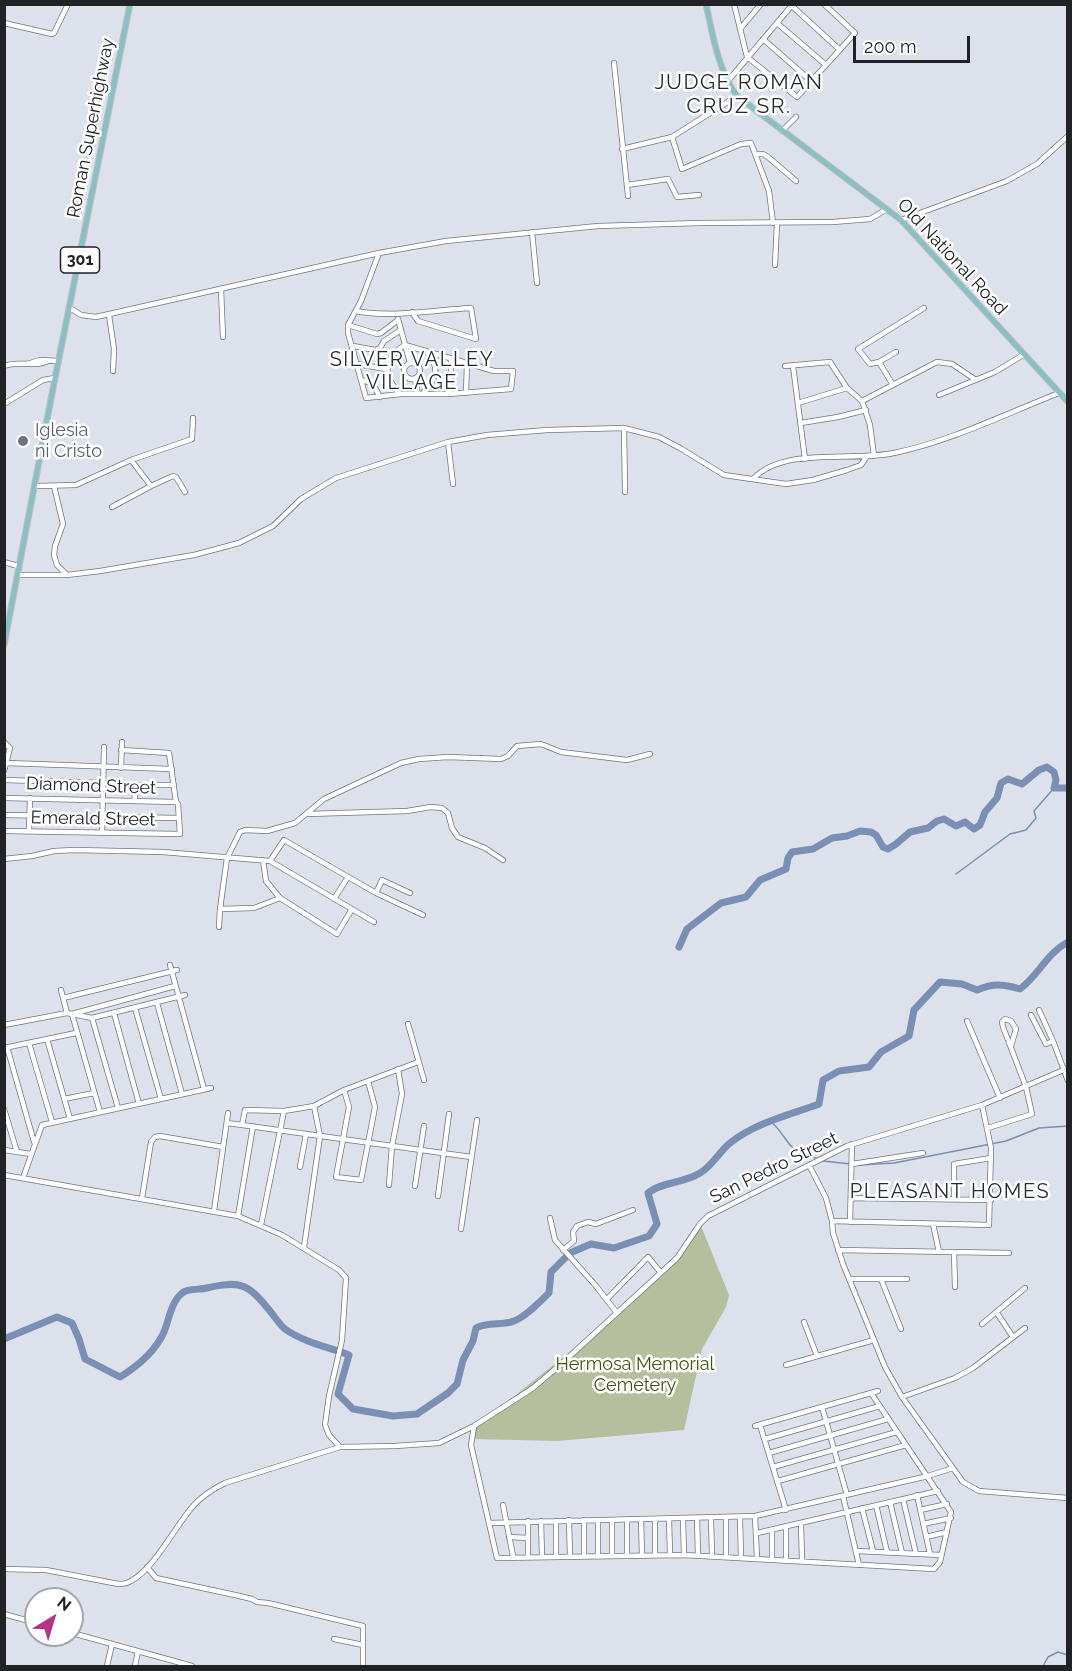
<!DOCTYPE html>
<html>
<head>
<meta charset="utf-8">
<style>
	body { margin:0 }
	#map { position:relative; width:1072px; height:1671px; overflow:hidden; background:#dde1eb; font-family:Raleway,sans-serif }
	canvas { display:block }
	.frame { position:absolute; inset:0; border:6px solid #212226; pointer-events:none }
	.north { position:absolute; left:24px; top:1587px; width:60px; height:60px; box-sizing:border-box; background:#fff; border:2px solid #a6a7a8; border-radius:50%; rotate:38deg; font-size:16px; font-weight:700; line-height:24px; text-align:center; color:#212226 }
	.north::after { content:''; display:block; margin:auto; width:21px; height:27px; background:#b33583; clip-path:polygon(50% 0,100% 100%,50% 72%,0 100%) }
	.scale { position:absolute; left:853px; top:36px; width:117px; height:27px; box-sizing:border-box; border:3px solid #212226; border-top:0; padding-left:8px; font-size:18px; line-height:21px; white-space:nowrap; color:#212226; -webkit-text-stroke:4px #fff; paint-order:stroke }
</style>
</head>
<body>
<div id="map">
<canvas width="1072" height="1671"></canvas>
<div class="frame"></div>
<div class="north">N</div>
<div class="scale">200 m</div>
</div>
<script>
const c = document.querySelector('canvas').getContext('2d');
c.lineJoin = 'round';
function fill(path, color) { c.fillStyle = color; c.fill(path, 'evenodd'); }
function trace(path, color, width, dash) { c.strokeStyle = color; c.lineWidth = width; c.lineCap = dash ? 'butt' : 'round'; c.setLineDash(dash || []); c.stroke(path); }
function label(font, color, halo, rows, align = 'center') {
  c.font = font + ' Raleway,sans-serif'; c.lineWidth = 5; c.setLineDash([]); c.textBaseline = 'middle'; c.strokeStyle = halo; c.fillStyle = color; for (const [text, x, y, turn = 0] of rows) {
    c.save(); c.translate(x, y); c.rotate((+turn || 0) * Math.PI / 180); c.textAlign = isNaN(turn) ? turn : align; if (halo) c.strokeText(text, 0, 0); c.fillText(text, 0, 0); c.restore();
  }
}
fill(new Path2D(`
	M701,1226L729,1295L726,1307L702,1349L684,1430L557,1441L473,1439L474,1428L615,1316L679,1258Z`), '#b5bf9e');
trace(new Path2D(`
	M956,874L1010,834L1026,830L1036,818L1034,811L1054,788
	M771,1122C780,1129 784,1138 791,1146C798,1153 809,1156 819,1159
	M823,1161L851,1164
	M859,1165L894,1163L935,1155L1006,1141L1039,1128L1068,1126
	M1043,1666L1048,1657L1058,1652L1068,1655`), '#7b8fb5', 1.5);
trace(new Path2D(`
	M679,947L687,929L721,903L746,897L760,880L786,869L788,858L792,852L813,849L832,838L847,836L860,831L871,832L876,835L883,847L888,849L896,844L910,832L928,828L937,821L944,819L956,826L965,822L974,829L980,825L985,812L997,798L1001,783L1008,779L1022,784L1039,770L1047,767L1054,772L1056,780L1054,788H1068
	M4,1339L57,1317L72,1323L79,1339L85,1359L120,1377C138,1366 155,1352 164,1332C169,1320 171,1303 181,1294C187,1288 199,1290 207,1288C241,1280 248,1284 270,1311C275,1317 279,1324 285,1329C303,1342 328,1347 349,1355L338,1394L353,1409L393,1416L417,1414L448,1393L457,1384L463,1360L473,1341L476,1328C489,1321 502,1326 514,1321C527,1316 539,1302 549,1293L551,1272L570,1253L591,1244L614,1248L649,1236L657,1224L648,1193C661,1182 685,1183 700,1173C712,1166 719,1152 730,1143C755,1123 789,1115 819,1104L823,1080L839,1071L869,1067L881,1052L909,1036L914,1010L940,982L962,984L977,990C993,983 1003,984 1020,989C1038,976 1047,953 1068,942`), '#7b8fb5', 7);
const minor = new Path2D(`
	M734,4L747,57L797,97L855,33L824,4
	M792,6L840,50
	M4,23L52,34L54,33L68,4
	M777,23L826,65
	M740,29L761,4
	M763,39L811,81
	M614,63L628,196
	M727,82L793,4
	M782,131L796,117
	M672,137L682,169L741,144L751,143L769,191L773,223
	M622,149L672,137L737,96
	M756,154H763L768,157L796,181
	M627,185L668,179L677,197L699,195
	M901,220L1007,181L1037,164L1068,136
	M532,232L537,283
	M379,253L361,301L348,325V333L366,398L400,394H448L511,389L513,371H494L405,345C382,359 383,376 400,394
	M775,265L777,223
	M221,289L223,337
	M70,308L81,315L96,317L379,253L446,241L598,226L700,223L833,222L870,219L887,209
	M356,311C390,318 435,310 471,308L476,339L418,321L412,312
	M109,315L114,349L113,371
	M398,319L410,363
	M348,325L377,334L381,333L398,320
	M353,346L375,350L380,348L384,341L401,330
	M879,362L896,352
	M404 371a8 8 0 1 1 16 0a8 8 0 1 1-16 0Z
	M27,364L40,360L59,361
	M357,364L386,369
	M4,366C18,360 34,368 48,361
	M785,366L830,362L847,388L862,401
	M793,366L805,459
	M415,379L418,394
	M362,380L373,384L380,397
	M893,385L879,362L870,364L858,349L924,308
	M423,393C436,380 441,368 427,352
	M466,393L467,363
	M448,394L451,377V359
	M939,395L995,372L1023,355
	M798,403L847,388
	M4,404L43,380L55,378
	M801,423L838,417L866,410
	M624,428L625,492
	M448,442L453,484
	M874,456L870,425L862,401L937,362L952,364L976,380
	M131,460L151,486L173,476L176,477L185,492
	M753,479C784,446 852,462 894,453C952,441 1005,414 1059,393
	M36,486L76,485L131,460L192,439L193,418
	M54,486L63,524L55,546L54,555L57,565L67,575
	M112,507L151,486
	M4,562L18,566
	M17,575H67L100,571L194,555L239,543L273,526L301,499L336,478L448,442L487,435L547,430L624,428L659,437L680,448L724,475L786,484L813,480L847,470L861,465L867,456
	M4,742L10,748L4,771
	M7,763L172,769
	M121,768L122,742
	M4,780L103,783
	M4,798L176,802
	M135,801L134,785H174
	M307,814L407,811L431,807L442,808L448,813L452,828L458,837L485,848L503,860
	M4,815L179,818
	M4,831L180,834L178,804L176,802L169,753L121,750
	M29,831L30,798
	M102,833L104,747
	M4,859L32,856L54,851L75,850L163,852L270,861L284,840L376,893L423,915
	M263,860L266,881L280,898L337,934L352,909
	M270,861L374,922
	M376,893L382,880L410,893
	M280,898L254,908L220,909L227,858L240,832L245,830L267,831L295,823L324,799L401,763L419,759L448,757L501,759L508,756L517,746L541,744L561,752L627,760L650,754
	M334,899L348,877
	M219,927L220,909
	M170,965L204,1089
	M61,990L67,1013
	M63,998L177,970
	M157,1003L182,1094
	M135,1008L161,1099
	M1039,1010L1053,1041
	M114,1013L139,1104
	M1031,1015L1046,1044L1053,1041L1068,1081
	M92,1018L118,1108
	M967,1021L1000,1098
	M408,1024L424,1080
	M4,1025L67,1013L92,1018L185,995
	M47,1039L70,1119
	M29,1043L52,1122
	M7,1047L34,1142
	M4,1048L76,1033
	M418,1062L344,1090L314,1106L284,1111L245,1110L242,1125L471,1157
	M344,1090L349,1107L336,1177L361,1180L375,1107L368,1081
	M64,1099L94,1093
	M4,1109L17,1152
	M100,1112L72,1014L175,986
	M227,1123L242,1125
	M988,1128L1032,1114L1026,1087L1003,1027L1002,1022L1005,1019L1011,1021L1016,1029L1011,1046
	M4,1150L31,1154
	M852,1164L923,1153
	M809,1165L826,1198L832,1221L833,1233L843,1264L885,1367L902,1397L963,1482L979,1491L1068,1498
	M300,1167L306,1134
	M4,1175L238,1216L282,1235L339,1270L346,1278L342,1340L329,1396L325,1425L329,1435L340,1447
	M23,1178L42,1125L211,1088
	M389,1185L392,1146L402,1094L398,1069
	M415,1186L424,1126
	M438,1196L449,1114
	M142,1198L151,1142L155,1137L160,1136L223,1147
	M851,1198L991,1200
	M954,1198V1164L991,1158
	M214,1211L228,1113
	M238,1216L253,1126
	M550,1218L555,1240L596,1286L617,1313
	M832,1221L989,1225L991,1148L982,1105
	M850,1222L852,1144
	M933,1224L939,1252
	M261,1225L284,1111
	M461,1229L477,1120
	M304,1247L320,1136L314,1106
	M563,1250L574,1241L573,1232L577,1226L588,1222L596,1224L633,1210
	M838,1250L1009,1253
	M954,1252L955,1287
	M849,1279H907
	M881,1279L901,1329
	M607,1299L648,1257L661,1273
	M997,1313L1013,1337
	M804,1322L817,1356
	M982,1324L1025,1288
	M786,1365L874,1340
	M902,1397L955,1378L973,1368L1025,1328
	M822,1407L847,1495
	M760,1425L786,1510
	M755,1426L878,1391
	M474,1427L471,1445L497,1558L684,1555L934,1569L940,1562L951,1512L871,1393
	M765,1439L880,1406
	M769,1453L888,1419
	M773,1467L897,1432
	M778,1481L906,1445
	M917,1495L930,1554
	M843,1496L859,1565
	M903,1499L916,1554
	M890,1502L902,1553
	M503,1505L513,1556
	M876,1505L887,1552
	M862,1508L873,1551
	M920,1510L947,1504
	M755,1516L757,1558
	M683,1518L684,1555
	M697,1518L698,1556
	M711,1518L712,1556
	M726,1518V1557
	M740,1518L741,1558
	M655,1519V1555
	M669,1519L670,1554
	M569,1520L570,1556
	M584,1520V1556
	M598,1520V1555
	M612,1520V1555
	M627,1520V1555
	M641,1520L642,1555
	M541,1521L542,1556
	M489,1523L755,1516L928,1476L953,1468
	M801,1524L802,1560
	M923,1524L951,1518
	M786,1526V1560
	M757,1533L938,1491
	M509,1537L528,1538
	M926,1537L947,1532
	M856,1551L941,1555
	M528,1556V1521
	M556,1556V1521
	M772,1559V1531
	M147,1567L156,1578L235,1595L252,1599L257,1602L268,1603L363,1626V1666
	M4,1569L46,1570L113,1583C119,1584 125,1585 131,1581C155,1568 175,1526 194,1505C203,1495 213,1489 225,1483L340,1447L395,1446L439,1443L474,1426L533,1388L560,1365L677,1258L700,1224L708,1216L847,1146L982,1105L1068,1068
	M4,1614L36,1623
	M72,1633L192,1666
	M334,1639L363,1645
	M107,1666L112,1644
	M135,1666L138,1651`);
const major = new Path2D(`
	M706,4C713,36 718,70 737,96L901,220L1068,402
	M4,645L55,378L130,4`);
trace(minor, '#72767e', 6);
trace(major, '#c1c1c2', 7);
trace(minor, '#fff', 4.5);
trace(major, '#8bc0c3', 5);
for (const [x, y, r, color] of [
	[23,441,6,"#6b7280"]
]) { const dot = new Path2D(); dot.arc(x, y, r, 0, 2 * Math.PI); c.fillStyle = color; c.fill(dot); trace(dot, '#fff', 2); }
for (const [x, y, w] of [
	[80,260,39]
]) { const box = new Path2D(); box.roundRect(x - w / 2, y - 13, w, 26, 4.5); c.fillStyle = '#fff'; c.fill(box); trace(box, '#212226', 1.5); }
label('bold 16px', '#212226', null, [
	["301",80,260]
]);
label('18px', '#212226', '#fff', [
	["Roman Superhighway",91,128,-79],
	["Old National Road",952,257,47],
	["Diamond Street",91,786,2],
	["Emerald Street",93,819,1],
	["San Pedro Street",774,1168,-26]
]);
label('18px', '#5b616d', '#fff', [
	["Iglesia",35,431],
	["ni Cristo",35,452]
], 'left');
label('18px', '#455411', '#fff', [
	["Hermosa Memorial",635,1365],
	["Cemetery",635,1386]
]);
c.letterSpacing = '1.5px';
label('20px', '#272b31', '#fff', [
	["SILVER VALLEY",412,360],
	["VILLAGE",412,383],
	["PLEASANT HOMES",950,1192]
]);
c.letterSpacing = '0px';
c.letterSpacing = '1.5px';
label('21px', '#272b31', '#fff', [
	["JUDGE ROMAN",739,83],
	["CRUZ SR.",739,107]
]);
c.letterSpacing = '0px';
</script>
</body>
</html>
